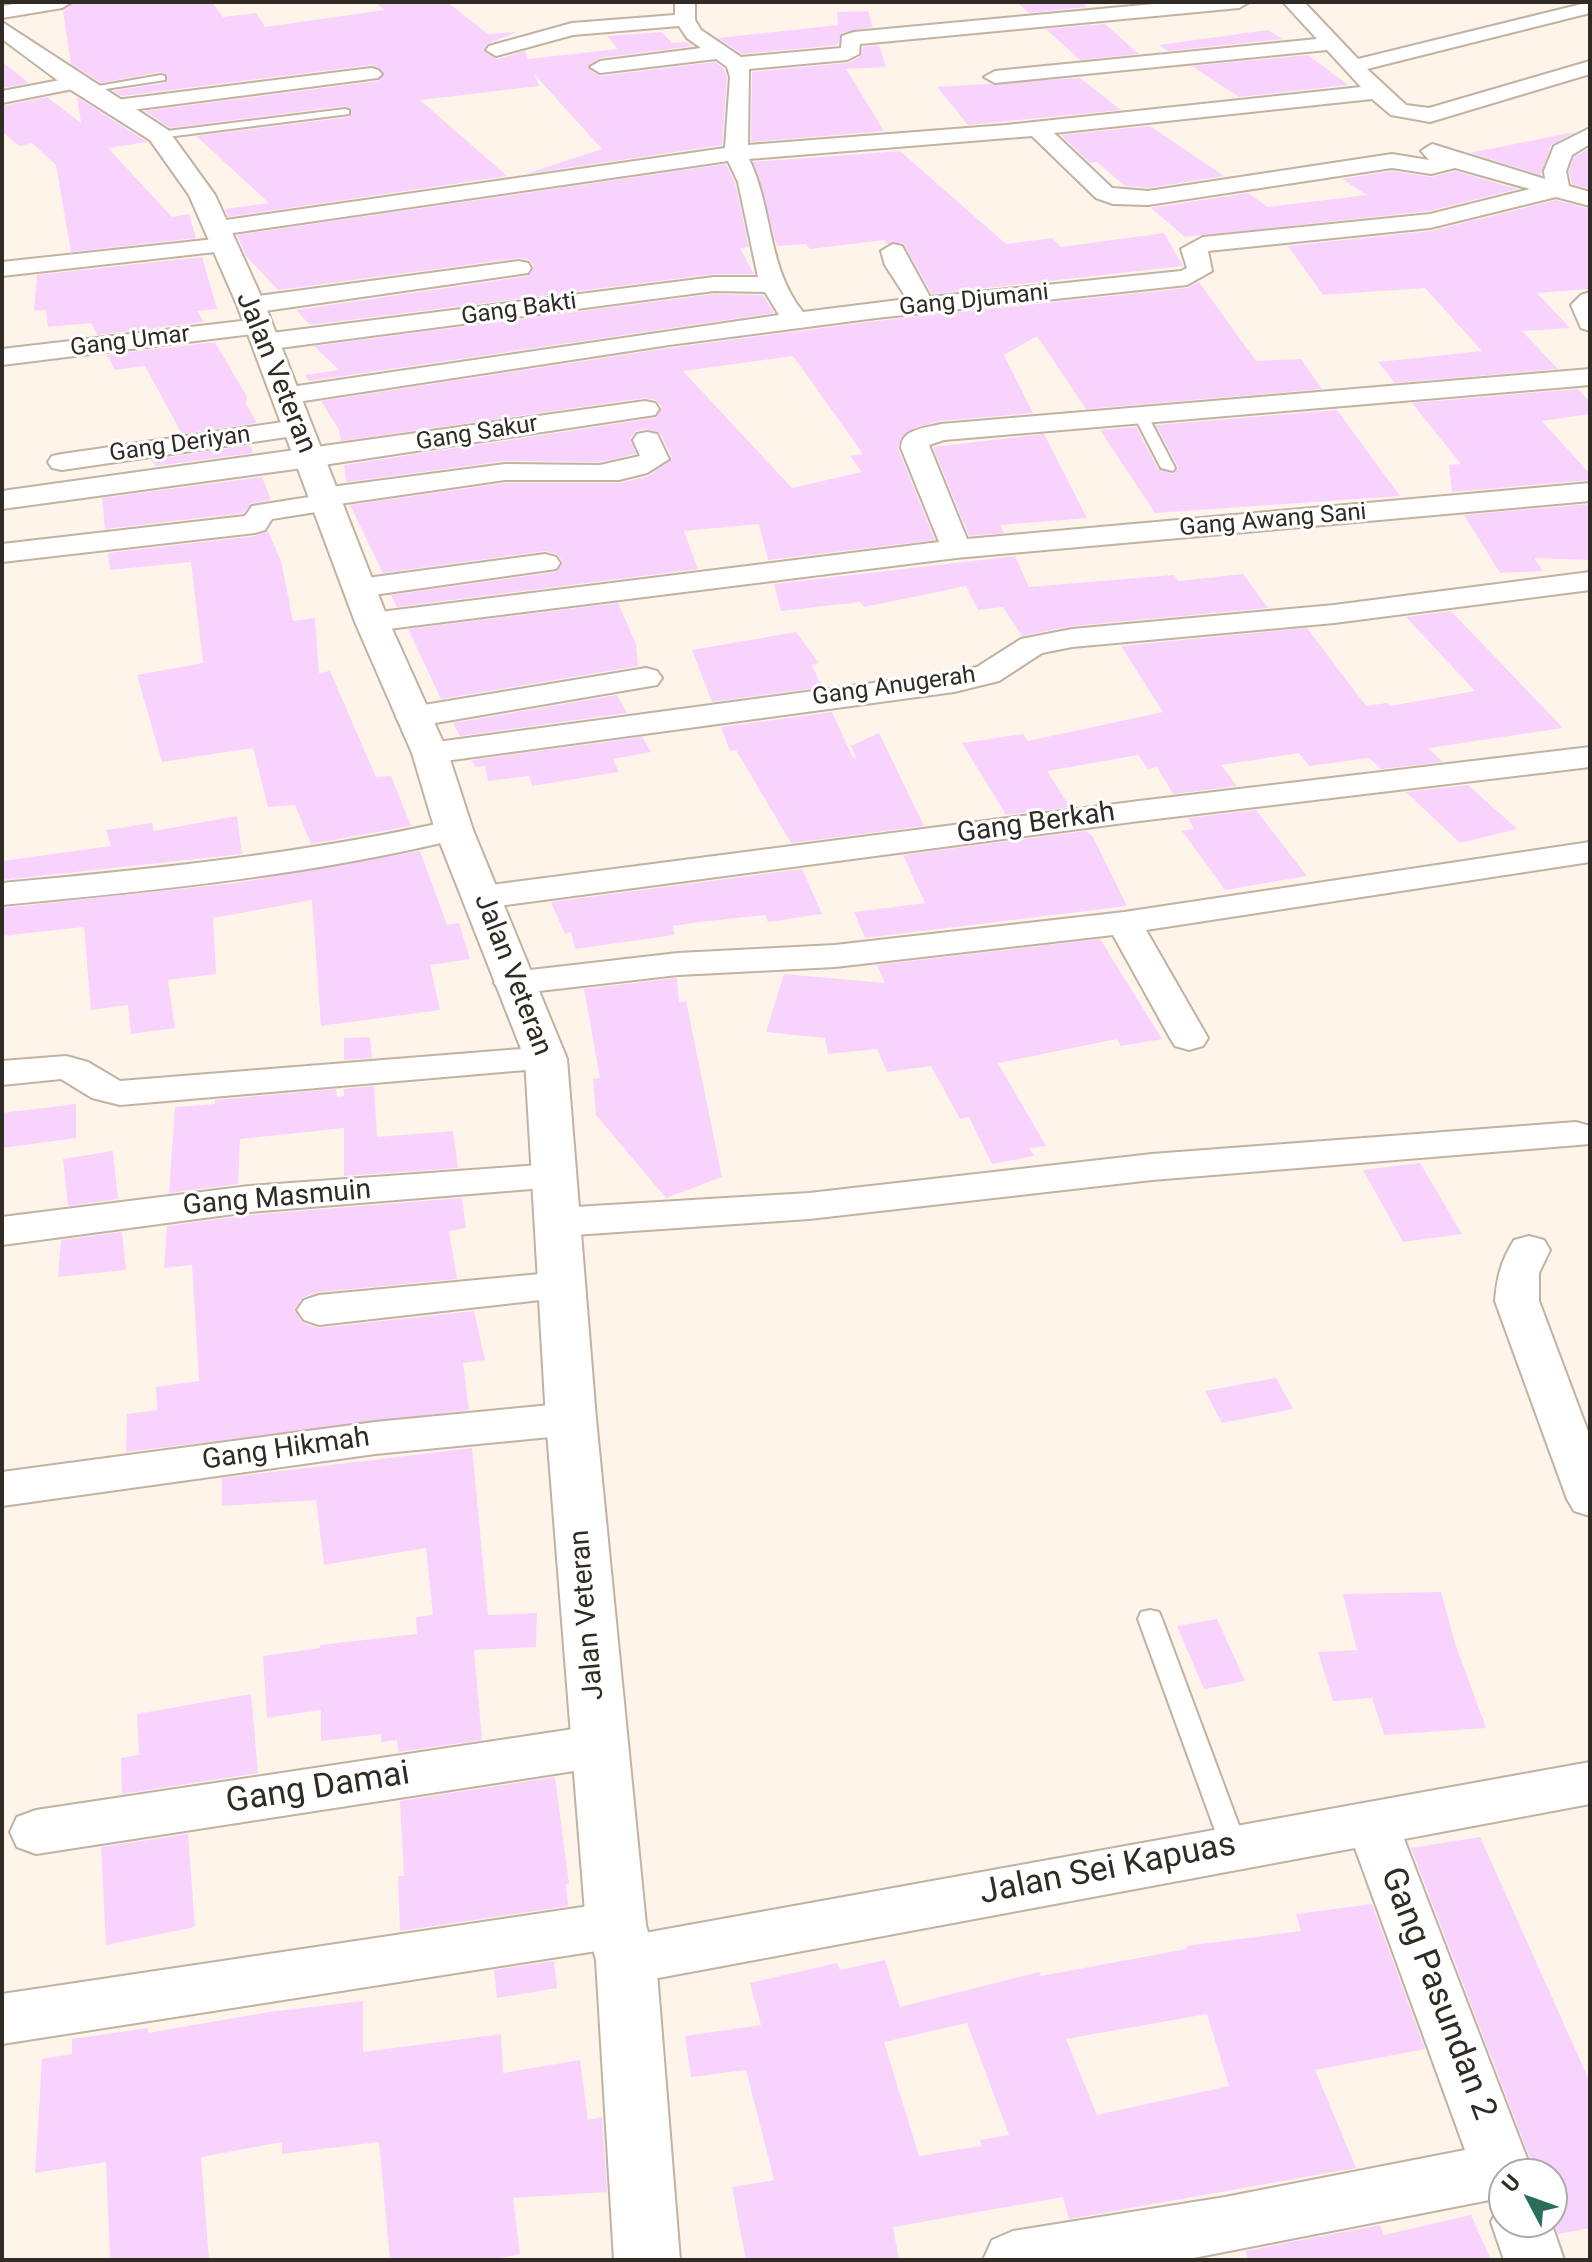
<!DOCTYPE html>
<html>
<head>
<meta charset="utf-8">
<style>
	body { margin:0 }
	#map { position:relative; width:1592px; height:2262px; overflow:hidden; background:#fef4ea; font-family:Roboto,sans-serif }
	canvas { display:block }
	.frame { position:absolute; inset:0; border:4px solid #302b24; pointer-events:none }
	.north { position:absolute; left:1488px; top:2158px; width:80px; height:80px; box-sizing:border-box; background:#fff; border:2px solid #acaaa7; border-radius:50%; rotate:311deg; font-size:22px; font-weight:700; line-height:32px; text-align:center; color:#302b24 }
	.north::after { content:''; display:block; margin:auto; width:28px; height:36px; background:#2c6c5b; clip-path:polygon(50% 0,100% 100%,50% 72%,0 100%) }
</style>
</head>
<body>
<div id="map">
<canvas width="1592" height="2262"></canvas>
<div class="frame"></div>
<div class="north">U</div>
</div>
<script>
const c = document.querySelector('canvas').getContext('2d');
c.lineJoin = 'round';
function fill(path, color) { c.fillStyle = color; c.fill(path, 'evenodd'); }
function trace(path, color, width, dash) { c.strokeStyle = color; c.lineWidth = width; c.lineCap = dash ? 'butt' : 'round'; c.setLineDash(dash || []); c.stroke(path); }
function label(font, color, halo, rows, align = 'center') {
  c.font = font + ' Roboto,sans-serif'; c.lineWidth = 6; c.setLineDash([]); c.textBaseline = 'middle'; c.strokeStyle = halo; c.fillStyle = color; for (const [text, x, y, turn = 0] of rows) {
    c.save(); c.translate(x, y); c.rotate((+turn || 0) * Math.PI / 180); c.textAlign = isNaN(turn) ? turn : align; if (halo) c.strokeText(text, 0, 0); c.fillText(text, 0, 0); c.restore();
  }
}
fill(new Path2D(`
	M75,2H212L223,17L256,13L265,27L385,10L374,2H447L488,34L517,32L487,44L483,51L497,59L525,51L528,59L618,49L607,36L662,32L672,43L687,42L693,46L600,58L587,68L600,76L715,62L724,69L727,77L722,145L526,174L602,149L534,74L539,86L420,100L507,176L228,217L225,209L269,203L196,136L349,117L351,108L345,106L170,128L145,111L378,81L384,72L371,65L122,96L113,91L165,83L167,74L160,72L101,83L71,64L63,11Z
	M1017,2H1081L1087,7L1029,13Z
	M868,11L873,27L841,33L838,45L742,54L718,38L838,25L837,12Z
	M1105,24L1139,54L1080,60L1046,29Z
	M1267,30L1283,39L1168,51L1159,45Z
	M879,45L886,67L846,69L884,131L751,142L752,72L847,63L860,57L863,47Z
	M1308,55L1348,85L1239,97L1192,66Z
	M2,62L29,83L2,88Z
	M1080,78L1121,110L968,125L937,87Z
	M47,97L81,123L77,97L147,142L108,148L172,217L189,214L196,238L71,252L56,165L32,143L19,146L2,132V106Z
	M1150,126L1224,176L1148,188L1125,186L1097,162L1090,163L1061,135Z
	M1575,132L1551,145L1541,175L1470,153Z
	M1590,148V189L1572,184L1569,171L1574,157Z
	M900,151L1006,244L1052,238L1061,247L1164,233L1183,266L932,294L903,243L887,244L884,240L810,249L806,244L777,246L753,162Z
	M726,164L735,183L749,247L740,248L754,274H714L310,325L296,310L528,276L534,266L529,260L519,258L278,290L246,256L237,235Z
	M1392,171L1431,177L1455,171L1518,189L1429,211L1185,237L1151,208L1248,193L1268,207L1367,195L1342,179Z
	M1556,200L1590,209V289L1537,293L1570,328L1522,331L1558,369L1395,383L1378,362L1482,351L1425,288L1323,295L1288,246L1431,231Z
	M202,257L217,309L197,311L204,322L97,335L91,323L48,327L46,310L34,311L37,275Z
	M1199,282L1256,361L1301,359L1322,389L1086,409L1037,336L1004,355L1033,413L940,421L914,428L900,440L898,449L935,540L768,560L759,524L684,531L698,569L397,607L391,595L556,572L562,561L557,554L545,551L383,573L350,505L505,483H620L649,476L672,458L660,433L646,429L636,431L630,438L636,454L600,462L505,461L346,482L344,465L655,418L662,407L656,400L645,398L341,441L339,430L321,401L669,348L876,321L1187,288ZM793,356L863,454L850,456L862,472L792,488L683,371Z
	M714,294L763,295L774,313L309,381L305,375L339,370L314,346Z
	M215,342L247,397L246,404L257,423L182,434L145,366L115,370L107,355Z
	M1578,389L1590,402V414L1542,421L1590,474V480L1452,492L1449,465L1461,464L1412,403Z
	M1337,410L1400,496L1155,513L1100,430L1136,427L1158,469L1174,474L1178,467L1156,425Z
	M1044,434L1087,518L1000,525L1004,533L969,536L933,447Z
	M250,445L253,453L156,466L151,460Z
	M262,477L271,500L252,503L243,513L105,529L102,498Z
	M1590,504V560L1534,558L1543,571L1500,573L1464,515Z
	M268,531L281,561L293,621L315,618L319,673L330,671L376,777L391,776L411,826L311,844L295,805L268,807L253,748L162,762L137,675L203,663L191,562L110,570L108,553L255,536Z
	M1015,556L1029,587L1174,575L1178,581L1243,574L1268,608L1072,626L1022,636L1003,607L978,610L966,586L864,607L860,602L781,611L774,584Z
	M618,603L636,644L638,666L441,699L408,629Z
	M1451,611L1563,728L1428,748L1443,762L1381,769L1369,758L1309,766L1299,753L1221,765L1237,786L1173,794L1157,767L1148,769L1138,755L1047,771L1070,807L1006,815L962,743L1023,734L1028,741L1163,712L1121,646L1307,628L1366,706L1387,703L1390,706L1475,691L1406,617Z
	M796,632L819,663L812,665L822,687L712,702L692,650Z
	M617,695L627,713L460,736L453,723Z
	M832,712L853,758L856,757L851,746L879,733L924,826L791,843L736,750L730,751L721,727Z
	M642,737L651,752L613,759L619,772L532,786L529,776L488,781L485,766L475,767L472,760Z
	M1468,785L1517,829L1460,843L1406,792Z
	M1256,810L1307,876L1225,890L1182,831L1194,829L1188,818Z
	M237,816L242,854L2,880V861L111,846L106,830L152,823L154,831Z
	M1086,831L1093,837L1127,906L865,938L854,912L925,903L903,855Z
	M420,851L447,925L459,923L470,959L430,965L440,1010L321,1026L312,900L213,918L216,974L168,980L175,1028L131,1034L128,1005L91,1010L84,927L2,936V908L236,883Z
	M802,869L822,914L768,922L765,915L699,922L673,926L674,935L575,949L571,932L565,934L551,902Z
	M1100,939L1162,1039L1121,1046L1117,1039L998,1063L1046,1146L1029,1148L1034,1156L992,1164L969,1117L960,1119L931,1066L887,1072L877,1049L828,1054L825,1038L766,1032L784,974L885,983L877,965Z
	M677,978L679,1002L686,1001L722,1177L666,1198L596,1115L593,1079L600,1078L584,989Z
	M370,1037L372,1058L344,1060V1038Z
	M374,1086L377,1137L453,1131L458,1168L344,1176V1128L240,1139L238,1184L169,1193L175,1107L215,1104V1100L336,1089L337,1097L344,1096V1089Z
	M76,1104V1138L2,1148V1113Z
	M113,1151L118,1199L68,1206L63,1159Z
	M1420,1163L1462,1234L1403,1242L1363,1170Z
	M462,1198L466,1228L449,1231L457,1279L319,1292L303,1297L294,1310L303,1323L319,1328L474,1311L485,1360L463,1363L469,1410L126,1452L127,1414L157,1410L156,1387L199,1381L192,1265L164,1268L167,1226L249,1215Z
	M122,1232L126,1270L58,1277L61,1240Z
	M1276,1378L1293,1409L1222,1423L1205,1391Z
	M472,1448L488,1615L537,1613L536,1647L474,1650L482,1740L398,1752L397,1740L381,1742V1734L321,1741V1710L267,1718L263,1656L320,1648V1645L417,1634L416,1617L433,1615L426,1548L324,1565L316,1500L222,1506V1478Z
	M1441,1592L1455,1643L1486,1728L1384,1735L1372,1698L1333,1701L1318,1652L1357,1650L1343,1594Z
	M1217,1619L1245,1681L1204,1689L1177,1626Z
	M251,1694L258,1773L122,1794L121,1758L139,1755L137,1714Z
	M555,1777L569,1884H566L568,1906L400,1931L398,1876H404L400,1801Z
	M188,1834L195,1927L106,1945L101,1847Z
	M1480,1837L1590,2082V2228L1558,2234L1552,2219V2174H1536L1411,1848Z
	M1372,1904L1425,2049L1315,2070L1356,2168L1069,2219L1063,2197L893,2227L899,2260H746L732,2187L774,2180L746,2070L691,2077L685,2036L761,2025L750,1983L837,1963L840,1970L885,1960L900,2007L1039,1972L1041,1976L1187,1949L1186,1946L1301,1931L1296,1914ZM1207,2014L1229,2086L1097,2115L1066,2039ZM967,2023L1009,2135L980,2140L981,2146L919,2156L884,2042Z
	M554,1961L557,1988L497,1998L494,1970Z
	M363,2001V2052L501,2034L503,2073L580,2060L588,2120L602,2117L607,2192L513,2198L520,2254L490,2260H390L379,2142L282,2154V2142L201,2157L209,2260H110L106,2162L35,2173L42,2059L72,2054V2039L148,2028V2033L269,2012Z
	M1471,2215L1491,2260H1248L1245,2251L1380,2225L1384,2235Z`), '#f8d3fe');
const service = new Path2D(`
	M161,75L165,76V80L86,92L81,89Z
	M345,109L349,110V114L159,138L153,135L159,132Z
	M1135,411L1147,414L1175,468L1173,471L1161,468L1133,414Z
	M1150,1610L1159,1612L1162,1619L1247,1847L1243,1855L1234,1858L1225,1855L1221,1847L1138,1619L1141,1612Z`);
const minor = new Path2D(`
	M26,2H72L62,8L2,18V6Z
	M675,2H695V20L701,30L741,57L841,48L842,36L854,32L1175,2H1249L1239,8L860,44L859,54L847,60L749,69L748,145L1006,125L1361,87L1327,50L995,83L984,77L995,71L1317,39L1283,2H1304L1358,59L1590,2V13L1367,69L1406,105L1429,108L1590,61V74L1430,122L1391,115L1372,99L1054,133L1112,188L1148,191L1392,154L1429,160L1421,151L1432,144L1545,179L1544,171L1554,146L1590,128V144L1572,155L1566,171L1569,186L1590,192V206L1556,197L1430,228L1208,251L1212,271L1187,285L876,318L669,345L284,404L275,402L271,396L275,390L284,388L779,315L765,292L714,291L264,350L251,342L264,334L714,277H758L738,182L728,161L219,235L207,228L219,221L725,148L730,77L727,67L716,59L600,73L590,67L600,61L701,48L687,38L679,26L573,35L496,56L486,50L489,46L572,23L675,15ZM1032,136L1096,198L1113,204L1148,205L1392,168L1431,174L1455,168L1530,189L1430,214L1203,237L1181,249L1187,268L1181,271L930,297L902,246L893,244L881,251L885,265L907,299L803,312C767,268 773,208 749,159Z
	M371,68L378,70L382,74L378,78L116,112L105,106L116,100Z
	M76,77L83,79L87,83L83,87L2,103V91Z
	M224,238L236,245L233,250L2,276V262Z
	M519,261L528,263L531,268L528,273L251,313L238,305L251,297Z
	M1590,292V331L1581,328L1571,305L1581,295Z
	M259,319L268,322L272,327L268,332L2,365V349Z
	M1590,369V385L944,440L929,445L967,539L1590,483V501L956,558L372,631L361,629L357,622L361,615L372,613L939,542L901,448C901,429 925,428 941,424Z
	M645,401L655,403L659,409L655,415L310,467L2,509V491Z
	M297,420L307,422L311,428L307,434L62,470L52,468L48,462L52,456L62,454Z
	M647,432L657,434L669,459L647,473L619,480H505L339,504L335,509L272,519L265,530L255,533L2,562V544L245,516L252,506L309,497L313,491L323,488L505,464L600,465L640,456L633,440L637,434Z
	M545,554L556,557L560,563L556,569L359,597L348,594L344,588L348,582L359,579Z
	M1590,572V590L1334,623L1072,647L1042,653L999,681L954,692L430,763L418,760L413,753L418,746L430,743L954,672L977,667L1021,639L1072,629L1334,605Z
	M646,668L657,671L662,678L657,685L412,727L400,724L396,717L400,710L412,707Z
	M1590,747V767L1139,821L483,908L470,905L465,897L470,889L483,886L1139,801Z
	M454,820L466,823L471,830L466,837C314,875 158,890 2,905V883C154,869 305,854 454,820Z
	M1590,842V862L1146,930L1208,1038L1203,1046L1189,1050L1175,1046L1170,1038L1113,935L835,967L678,975L513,994L500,991L494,983L500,975L513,972L678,953L835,945L1124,912Z
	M546,1047L560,1051L565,1059L560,1067L120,1105L92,1098L61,1079L2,1085V1061L66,1056L88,1062L120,1081Z
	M1576,1122L1590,1126V1144L1152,1180L809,1219L559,1236L544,1232L538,1222L544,1212L559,1208L809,1193L1152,1154Z
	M554,1164L568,1168L574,1177L568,1186L249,1212L2,1245V1217L249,1186Z
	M1529,1236L1544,1240L1550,1250L1539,1273V1301L1590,1437V1516L1574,1511L1567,1499L1495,1301C1497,1277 1501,1261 1514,1240Z
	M561,1272L576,1276L582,1286L576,1296L319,1325L304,1320L297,1310L304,1300L319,1295Z
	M571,1403L587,1408L594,1419L587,1430L571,1435L375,1454L2,1506V1472L375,1422Z
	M600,1725L618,1732L626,1746L618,1760L600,1767L36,1854L17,1847L10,1832L17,1817L36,1810Z
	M1590,1762V1804L1404,1839L1533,2174H1504V2222H1551L1564,2260H1504L1491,2222L1502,2201L1495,2199L1183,2260H983L992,2240L1013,2231L1225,2197L1465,2150L1355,1848L626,1984L607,1977L599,1960L603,1950L2,2044V1994L616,1902L635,1909L643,1925L639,1934Z`);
const tertiary = new Path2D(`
	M2,22L168,130L215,195L265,305L389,622L448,753L473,830L567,1059L596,1419L646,1925L656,1960L680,2260H614L596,1960L586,1925L546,1419L525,1059L435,830L412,753L355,622L237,305L189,195L150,140L68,88L2,39Z`);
trace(service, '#c1b2a2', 4);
trace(minor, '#c1b2a2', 4);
trace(tertiary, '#c1b2a2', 4);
fill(service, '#fff');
fill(minor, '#fff');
fill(tertiary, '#fff');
label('24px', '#302b24', '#fff', [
	["Gang Djumani",974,301,-6],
	["Gang Bakti",519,310,-8],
	["Gang Umar",130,342,-7],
	["Gang Sakur",477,434,-9],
	["Gang Deriyan",180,445,-8],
	["Gang Awang Sani",1273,521,-5],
	["Gang Anugerah",894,687,-8]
]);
label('28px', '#302b24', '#fff', [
	["Jalan Veteran",275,373,68],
	["Gang Berkah",1036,824,-8],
	["Jalan Veteran",512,975,69],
	["Gang Masmuin",277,1199,-5],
	["Gang Hikmah",286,1450,-8],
	["Jalan Veteran",588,1615,-95]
]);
label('34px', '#302b24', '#fff', [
	["Gang Damai",318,1789,-9],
	["Jalan Sei Kapuas",1108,1870,-11],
	["Gang Pasundan 2",1437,1994,69]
]);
</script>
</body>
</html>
